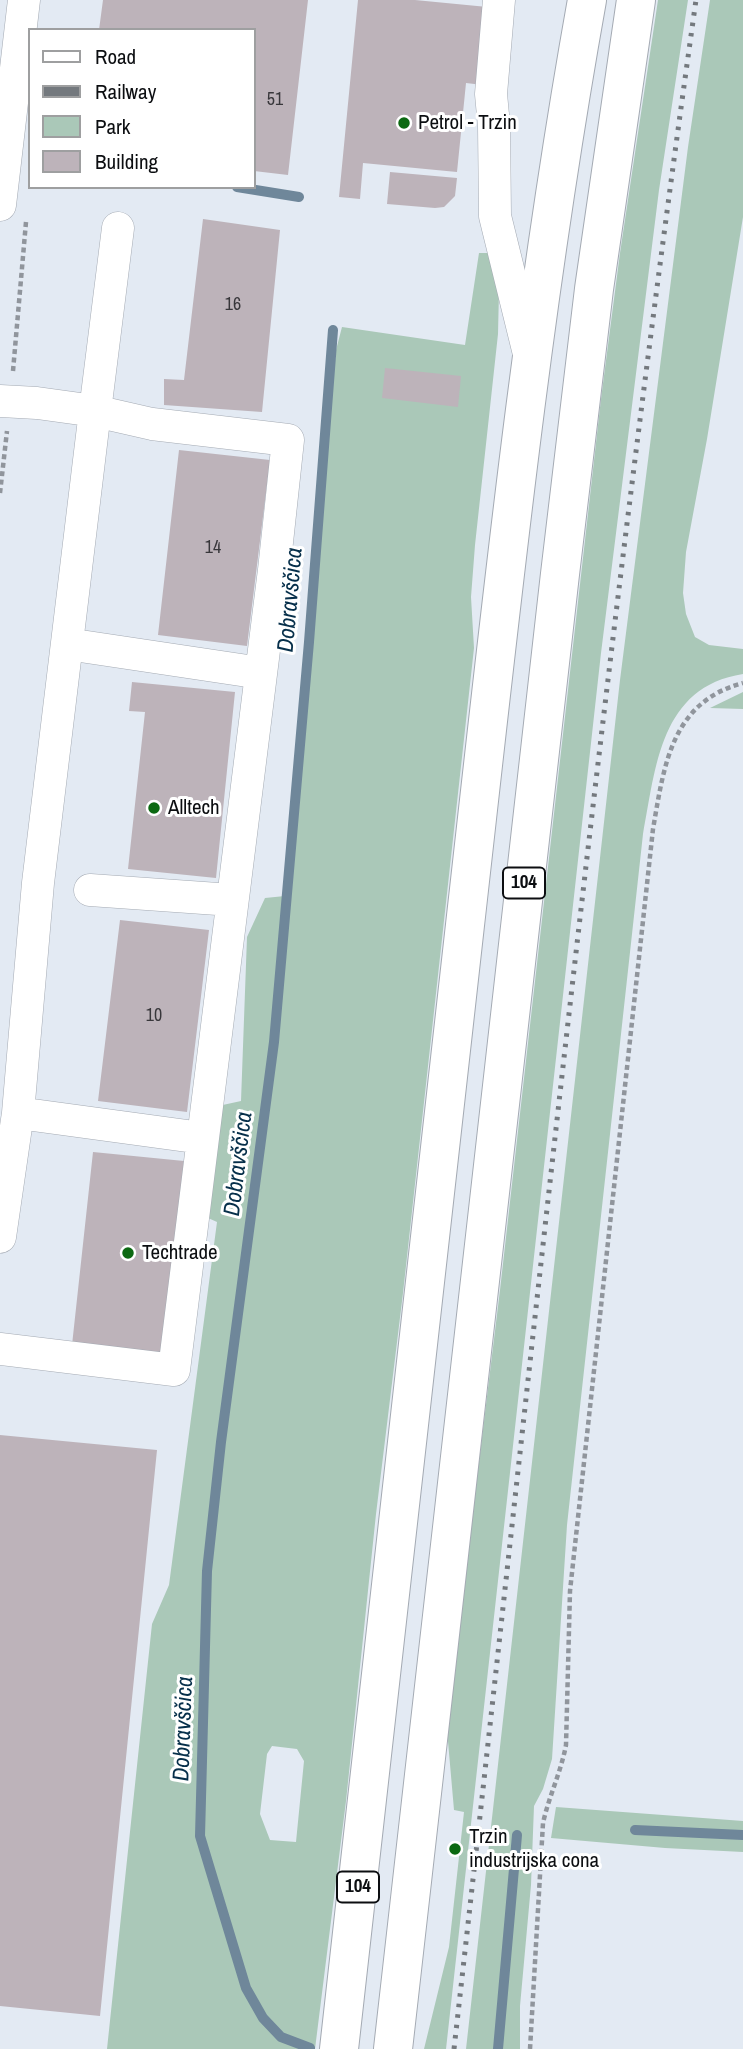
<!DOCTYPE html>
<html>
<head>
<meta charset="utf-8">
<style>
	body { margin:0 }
	#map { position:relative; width:743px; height:2049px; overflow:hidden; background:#e3eaf3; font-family:"Archivo Narrow",sans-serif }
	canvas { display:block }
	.legend { position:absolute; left:28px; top:28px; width:228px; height:161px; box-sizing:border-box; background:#fff; border:2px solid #9e9fa0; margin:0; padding:9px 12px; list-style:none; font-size:21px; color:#0c0e11 }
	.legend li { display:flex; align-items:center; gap:14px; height:35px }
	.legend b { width:35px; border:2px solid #9e9fa0 }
</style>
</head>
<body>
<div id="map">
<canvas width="743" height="2049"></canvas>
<ul class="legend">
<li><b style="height:9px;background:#fff"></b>Road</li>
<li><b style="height:9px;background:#74797e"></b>Railway</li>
<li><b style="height:19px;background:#aac8b8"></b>Park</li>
<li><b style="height:19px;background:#bdb3ba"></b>Building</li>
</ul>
</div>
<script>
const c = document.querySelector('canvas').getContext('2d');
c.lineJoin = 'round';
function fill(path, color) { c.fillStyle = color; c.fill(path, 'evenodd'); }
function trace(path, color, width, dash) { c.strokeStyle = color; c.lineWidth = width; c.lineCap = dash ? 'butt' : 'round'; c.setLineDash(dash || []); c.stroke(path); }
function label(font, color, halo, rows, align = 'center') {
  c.font = font + ' "Archivo Narrow",sans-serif'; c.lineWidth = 6; c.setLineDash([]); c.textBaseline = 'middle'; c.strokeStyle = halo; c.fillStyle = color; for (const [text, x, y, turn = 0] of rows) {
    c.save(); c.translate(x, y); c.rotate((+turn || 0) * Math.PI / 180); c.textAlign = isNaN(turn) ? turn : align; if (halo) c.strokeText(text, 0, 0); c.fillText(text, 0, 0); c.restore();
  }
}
fill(new Path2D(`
	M658,0H688L659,190L601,653L446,2049H424L449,1947L464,1812L454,1810L447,1730L452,1683L500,1290L601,399L620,253Z
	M710,0H743V217L707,439L686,552L683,593L686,614L695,637L709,645L743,649V674C660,687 656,767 643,834L567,1525L552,1759L543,1789L534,1806L531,1885L520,2006V2049H466L620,680L688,147Z
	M479,253H491L499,290L498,334L475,545L471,597L474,648L403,1293L376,1514L346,1801L315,2049H107L152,1624L169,1585L217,1222L197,1213L209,1108L241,1101L247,937L265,898L285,896L336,350L342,327L465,345ZM272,1746L297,1749L304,1761L296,1842L270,1840L260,1814L267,1754Z
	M743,692V709L710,708Z
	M556,1807L743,1821V1852L665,1848L551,1838Z`), '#aac8b8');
trace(new Path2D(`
	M237,187L299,197
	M635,1830L743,1835
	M310,2048L281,2037L263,2018L246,1988L200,1836L207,1571L221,1442L274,1042L309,642L333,330
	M498,2049L517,1835`), '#6f879a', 10);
fill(new Path2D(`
	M103,0H308L288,175L254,171V30H99Z
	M358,0H415L508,9L500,87L466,83L457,172L363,163L360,199L339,197Z
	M390,172L457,178L455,196L444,207L435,208L387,204Z
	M203,219L280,230L262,412L164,405V379L184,380Z
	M385,368L461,376L458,407L382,398Z
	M179,450L270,460L247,646L158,635Z
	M132,682L235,692L216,878L128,869L145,712L129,711Z
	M120,920L209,930L187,1112L98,1101Z
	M93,1152L184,1161L163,1355L72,1345Z
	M0,1435L157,1450L100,2016L0,2006Z`), '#bdb3ba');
const minor = new Path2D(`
	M499,0L491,94L494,126L495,216L529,354
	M0,205L24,0
	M0,401L37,403L95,411L38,883L18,1113L0,1237
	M67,644L261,673
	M90,890L232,900
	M18,1113L202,1138
	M0,1349L174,1370L274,570L288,440L152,424L95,411L118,228`);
const major = new Path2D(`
	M339,2049C381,1674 423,1300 465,925C500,616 532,306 587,0
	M393,2049L560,574L594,289L636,0`);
trace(minor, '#a4aab3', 33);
trace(major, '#a4aab3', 40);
trace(new Path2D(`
	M13,371L26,222
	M0,493L7,431
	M530,2049L543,1823C549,1796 561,1772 566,1745L570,1591L653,829C664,766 671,702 743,683`), '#90959c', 4.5, [5, 3.5]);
trace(minor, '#fff', 32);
trace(major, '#fff', 38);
trace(new Path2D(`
	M454,2049C531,1366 600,681 696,0`), '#74797e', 5, [3.5, 7]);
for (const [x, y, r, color] of [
	[404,123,7,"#0b6811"],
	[154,808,7,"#0b6811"],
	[128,1253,7,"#0b6811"],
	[455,1849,7,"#0b6811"]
]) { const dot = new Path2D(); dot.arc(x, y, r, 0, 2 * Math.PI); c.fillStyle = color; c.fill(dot); trace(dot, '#fff', 2.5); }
label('18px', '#38373b', null, [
	["51",275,100],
	["16",233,305],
	["14",213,548],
	["10",154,1016]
]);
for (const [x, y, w] of [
	[524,883,42],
	[358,1887,42]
]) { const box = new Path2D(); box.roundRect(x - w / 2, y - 15.5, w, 31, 5); c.fillStyle = '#fff'; c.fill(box); trace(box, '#0c0e11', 2); }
label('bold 19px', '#0c0e11', null, [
	["104",524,883],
	["104",358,1887]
]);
label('21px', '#0c0e11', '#fff', [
	["Petrol - Trzin",418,123],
	["Alltech",168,808],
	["Techtrade",142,1253],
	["Trzin",469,1837],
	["industrijska cona",469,1861]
], 'left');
label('italic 23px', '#062f4a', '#fff', [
	["Dobravščica",291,600,-85],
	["Dobravščica",239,1164,-83],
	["Dobravščica",184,1729,-88]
]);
</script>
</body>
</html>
